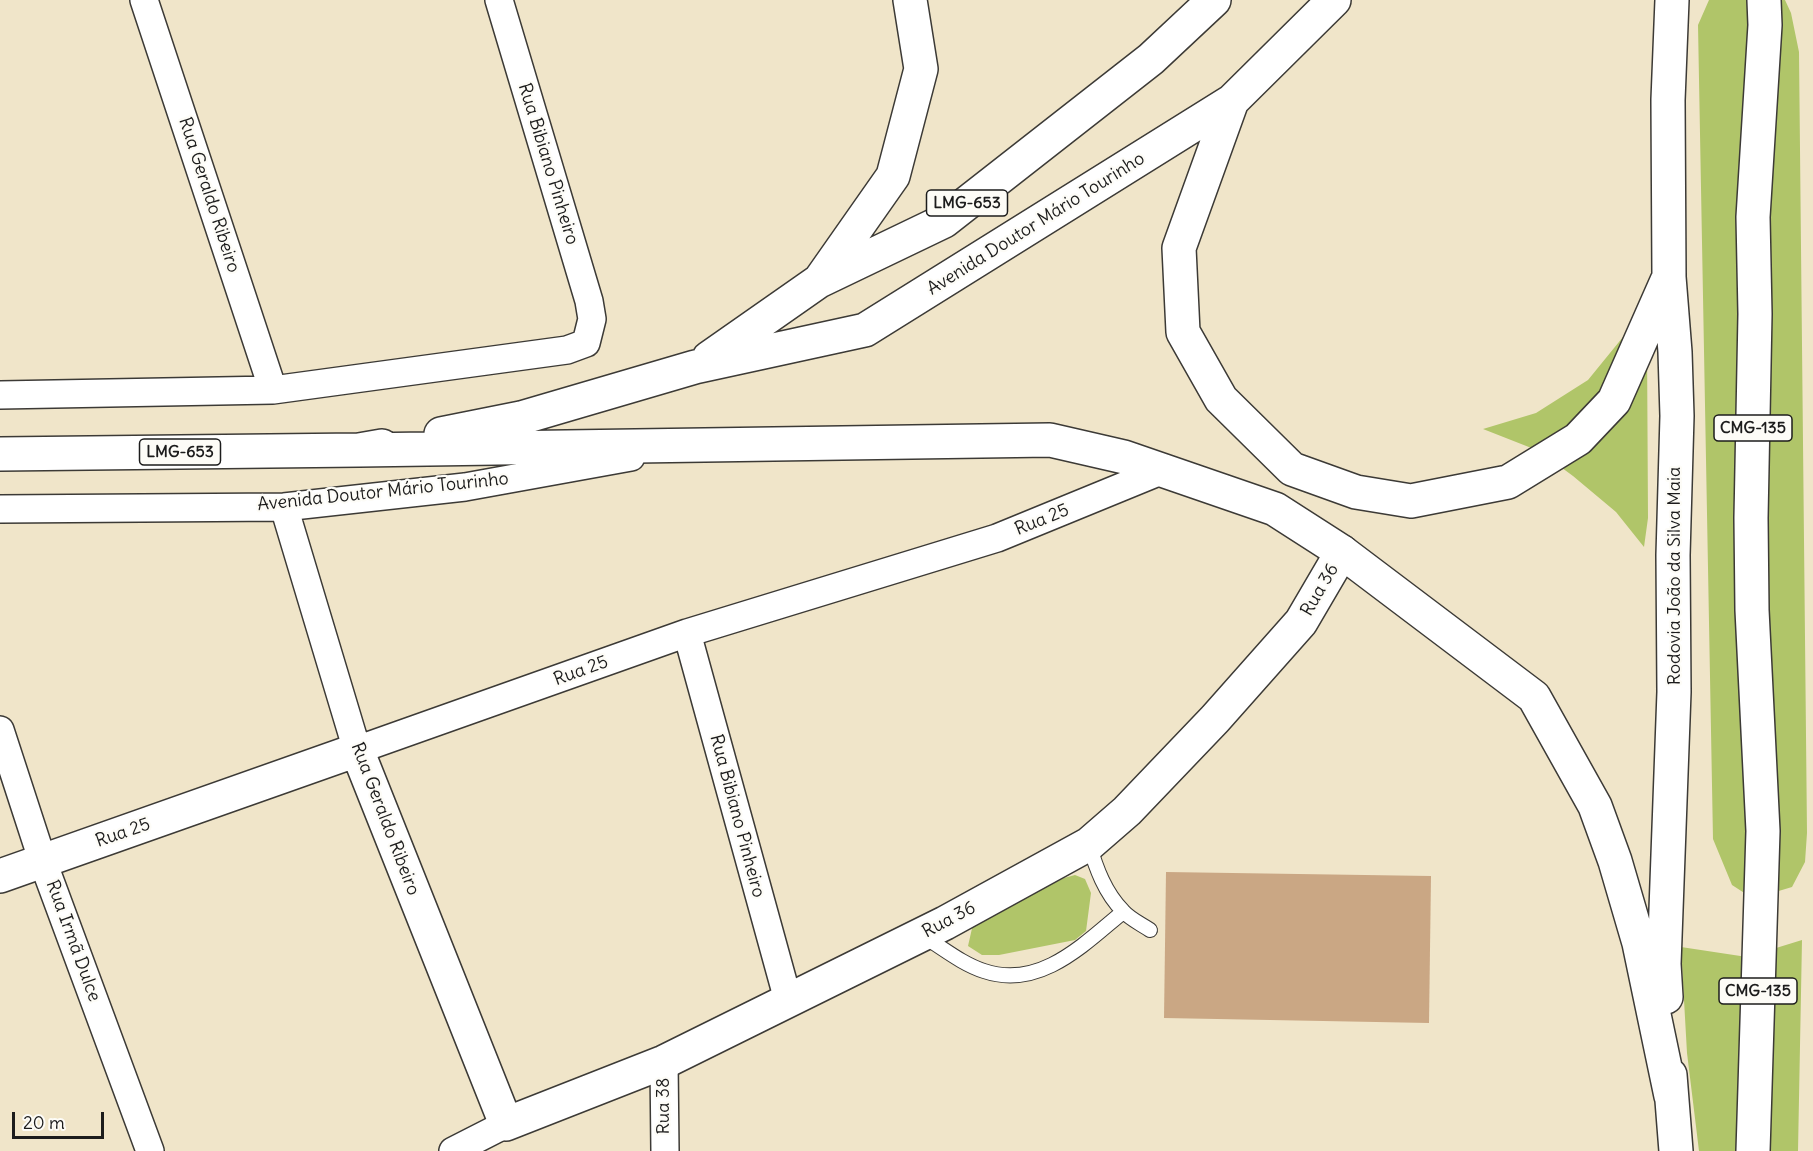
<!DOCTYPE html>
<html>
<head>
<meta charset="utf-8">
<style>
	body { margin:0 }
	#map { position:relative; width:1813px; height:1151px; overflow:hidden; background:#f0e5c9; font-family:Delius,sans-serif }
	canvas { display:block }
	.scale { position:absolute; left:12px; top:1112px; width:92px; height:27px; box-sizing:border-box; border:3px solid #1c1c1c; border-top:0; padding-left:8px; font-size:18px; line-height:21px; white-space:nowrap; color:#1c1c1c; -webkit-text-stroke:4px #fdfcf7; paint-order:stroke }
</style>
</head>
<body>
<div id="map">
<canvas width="1813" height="1151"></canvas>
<div class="scale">20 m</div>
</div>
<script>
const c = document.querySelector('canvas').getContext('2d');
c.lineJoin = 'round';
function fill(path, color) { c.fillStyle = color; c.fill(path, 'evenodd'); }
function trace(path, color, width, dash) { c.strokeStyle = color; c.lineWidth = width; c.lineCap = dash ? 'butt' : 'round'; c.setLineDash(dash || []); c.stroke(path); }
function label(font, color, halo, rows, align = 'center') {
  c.font = font + ' Delius,sans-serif'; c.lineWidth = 4.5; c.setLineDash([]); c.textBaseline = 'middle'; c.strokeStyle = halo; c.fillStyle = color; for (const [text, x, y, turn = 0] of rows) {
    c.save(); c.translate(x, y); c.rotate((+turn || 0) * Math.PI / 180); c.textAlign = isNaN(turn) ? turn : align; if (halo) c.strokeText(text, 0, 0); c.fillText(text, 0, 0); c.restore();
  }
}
fill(new Path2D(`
	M1709,0H1785L1791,13L1799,52L1807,833L1805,862L1792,887L1772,893L1749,896L1732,885L1713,839L1698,25Z
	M1641,327L1647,343L1648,518L1644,547L1616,512L1573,476L1539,451L1483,429L1536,413L1588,380L1623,337Z
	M1075,875L1085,879L1091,893L1086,931L1075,940L999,955H982L968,946L973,924L1064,878Z
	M1802,940L1798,1151H1699L1687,1053L1681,947L1747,957Z`), '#b0c569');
fill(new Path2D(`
	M1166,872L1431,876L1429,1023L1164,1018Z`), '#caa784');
const lane = new Path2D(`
	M1089,844C1096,868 1105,893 1123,911C1130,919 1141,924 1150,930
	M923,936C943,948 962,964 984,971C1040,990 1084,944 1123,912`);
const street = new Path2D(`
	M144,0L273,390
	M0,395L273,390L567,350L586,343L592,319L589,301L499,0
	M284,507L357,750L687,633L997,538L1163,470
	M0,509L284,507L465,487L631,457
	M687,633L788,1000
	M0,730L43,862L150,1151
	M664,1062L665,1151
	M453,1151L506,1124`);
const secondary = new Path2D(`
	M0,876L357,750L506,1124L664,1062L945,923L1089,844L1127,811L1215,719L1301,622L1342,552`);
const highway = new Path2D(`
	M1232,101L1179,248L1183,332L1221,399L1292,469L1356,492L1411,501L1508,482L1578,439L1614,401L1667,281
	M820,280L893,176L921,69L910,0
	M709,358L819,281L944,221L1151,59L1214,0
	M441,434L521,418L695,367L865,330L1232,101L1334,0
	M359,450L1050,440L1124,457L1275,509L1342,552L1534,697L1595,806L1615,861L1639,943L1671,1096
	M0,454L359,450L382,446
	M1666,997L1664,964L1674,692L1673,555L1677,416L1675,352L1669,277L1668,100L1672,0
	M1670,1075L1676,1151
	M1753,1151L1763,831L1752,610L1751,518L1755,314L1753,217L1765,25L1764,0`);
trace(lane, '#3c3a36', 16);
trace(street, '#3c3a36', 30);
trace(secondary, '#3c3a36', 36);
trace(highway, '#3c3a36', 36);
trace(lane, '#fff', 14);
trace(street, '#fff', 27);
trace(secondary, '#fff', 33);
trace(highway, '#fff', 33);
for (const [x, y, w] of [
	[967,203,81],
	[1753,428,78],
	[180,452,81],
	[1758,991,78]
]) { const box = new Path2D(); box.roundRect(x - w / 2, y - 13, w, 26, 4.5); c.fillStyle = '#fdfcf7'; c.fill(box); trace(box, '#1c1c1c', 1.5); }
label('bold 16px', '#1c1c1c', null, [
	["LMG-653",967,203],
	["CMG-135",1753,428],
	["LMG-653",180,452],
	["CMG-135",1758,991]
]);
label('18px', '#1c1c1c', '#fdfcf7', [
	["Rua Bibiano Pinheiro",548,164,73],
	["Rua Geraldo Ribeiro",209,195,72],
	["Avenida Doutor Mário Tourinho",1036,224,-32],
	["Avenida Doutor Mário Tourinho",383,492,-6],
	["Rua 25",1042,520,-22],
	["Rodovia João da Silva Maia",1675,576,-90],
	["Rua 36",1320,590,-60],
	["Rua 25",581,671,-20],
	["Rua Bibiano Pinheiro",737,816,75],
	["Rua Geraldo Ribeiro",385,819,69],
	["Rua 25",123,833,-19],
	["Rua 36",949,920,-28],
	["Rua Irmã Dulce",73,941,70],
	["Rua 38",664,1106,-90]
]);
</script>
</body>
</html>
